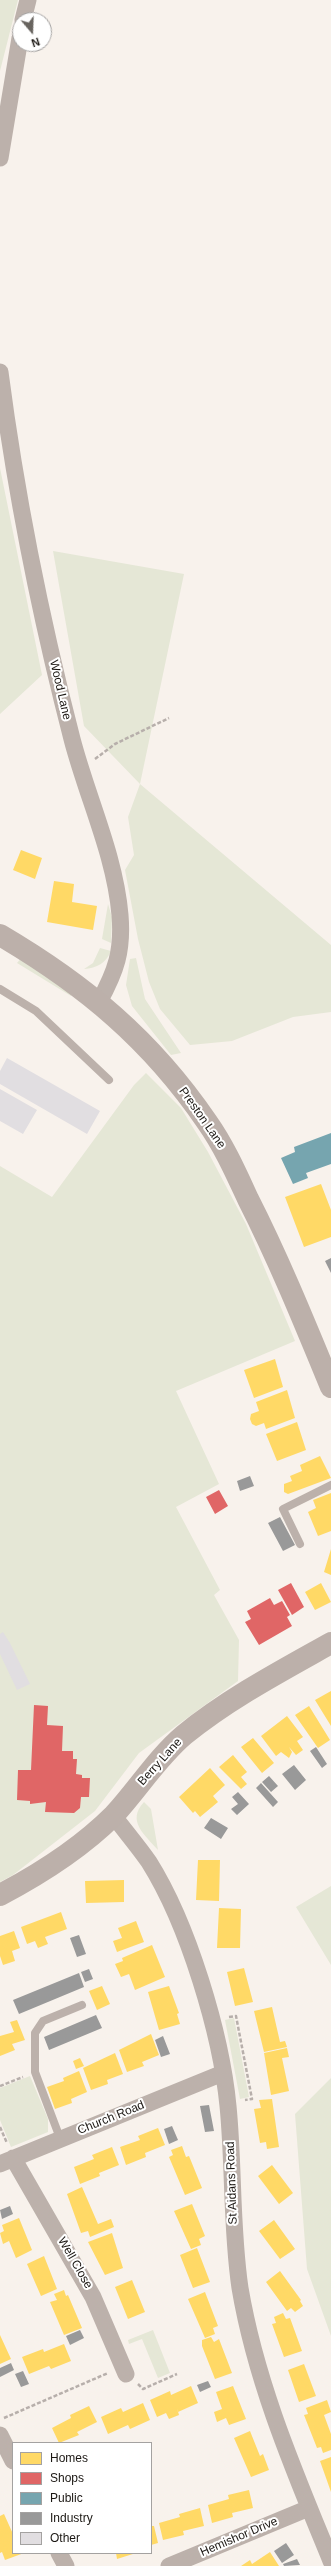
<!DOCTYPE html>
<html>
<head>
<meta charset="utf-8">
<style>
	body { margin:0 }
	#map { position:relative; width:331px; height:2566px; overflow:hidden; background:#f8f2ec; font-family:Arial,sans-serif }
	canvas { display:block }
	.legend { position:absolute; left:12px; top:2442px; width:140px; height:112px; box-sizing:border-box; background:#fff; border:1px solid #a4a2a1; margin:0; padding:5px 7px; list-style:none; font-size:12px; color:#1b1713 }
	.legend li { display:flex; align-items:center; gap:8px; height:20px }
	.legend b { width:20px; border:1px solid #a4a2a1 }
	.north { position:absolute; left:12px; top:12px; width:40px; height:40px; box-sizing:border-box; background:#fff; border:1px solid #a4a2a1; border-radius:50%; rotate:161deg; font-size:11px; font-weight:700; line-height:16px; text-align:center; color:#1b1713 }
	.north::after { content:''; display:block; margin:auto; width:14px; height:18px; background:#68645f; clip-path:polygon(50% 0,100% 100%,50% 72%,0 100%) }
</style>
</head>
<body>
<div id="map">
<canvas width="331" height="2566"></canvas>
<ul class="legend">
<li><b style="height:11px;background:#ffd966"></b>Homes</li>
<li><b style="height:11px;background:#e06666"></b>Shops</li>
<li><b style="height:11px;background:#76a5af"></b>Public</li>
<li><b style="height:11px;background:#999"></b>Industry</li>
<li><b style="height:11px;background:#e1dee1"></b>Other</li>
</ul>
<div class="north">N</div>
</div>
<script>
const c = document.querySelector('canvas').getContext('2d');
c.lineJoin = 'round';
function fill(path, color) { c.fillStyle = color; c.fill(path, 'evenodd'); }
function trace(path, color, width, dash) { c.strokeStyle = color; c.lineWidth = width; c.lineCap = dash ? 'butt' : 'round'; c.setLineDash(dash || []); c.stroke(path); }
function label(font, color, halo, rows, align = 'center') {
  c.font = font + ' Arial,sans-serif'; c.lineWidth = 4; c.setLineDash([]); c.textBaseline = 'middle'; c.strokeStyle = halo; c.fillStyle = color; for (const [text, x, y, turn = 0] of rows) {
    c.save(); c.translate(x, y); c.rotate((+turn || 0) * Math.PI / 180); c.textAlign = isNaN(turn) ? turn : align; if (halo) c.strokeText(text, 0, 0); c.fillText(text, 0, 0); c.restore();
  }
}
fill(new Path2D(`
	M0,0H18L0,71Z
	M0,468L42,675L0,714Z
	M53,551L184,574L140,784L331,945V1012L293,1017L232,1041L190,1045L160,1009L149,982L138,939L125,870L134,855L128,817L140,784L84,726Z
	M108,904L112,917L111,943L102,939Z
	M100,948L111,951C106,963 97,968 84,969L93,963Z
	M23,956L72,989L71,996L17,963Z
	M136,958L145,999L181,1053L171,1055L132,1006L126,985L130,959Z
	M146,1073L181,1108L208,1152L246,1224L295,1341L176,1391L219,1484L176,1507L220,1590L214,1595L239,1640L238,1681L139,1753L95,1811L13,1875L0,1882V1166L52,1197L134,1085Z
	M144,1802L151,1809L158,1850C145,1835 126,1821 144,1802Z
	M331,1886V1965L296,1907Z
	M234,2018L249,2097L240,2099L225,2020Z
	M30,2076L48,2119V2132L11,2147L0,2120V2088Z
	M331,2078V2336L307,2269L295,2114Z
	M153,2330L170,2373L158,2378L142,2339L129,2344L128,2340Z`), '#e5e7d6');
fill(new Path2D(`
	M21,850L42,858L35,879L13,870Z
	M54,881L74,884L72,902L97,906L93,930L47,922Z
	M321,1184L331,1210V1237L304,1247L285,1197Z
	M275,1359L283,1387L254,1398L244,1370Z
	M287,1390L295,1418L266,1429L264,1423L256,1426L252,1424L250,1419L251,1414L259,1411L256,1402Z
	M297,1422L306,1450L277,1461L266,1434Z
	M320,1456L331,1478L288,1494L284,1492V1484L292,1481L290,1476L302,1471L300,1465Z
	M331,1493V1531L318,1536L308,1512L316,1508L313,1500Z
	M331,1549V1575L324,1572Z
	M321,1583L331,1602L315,1610L305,1592Z
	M331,1691V1726L315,1700Z
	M309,1706L330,1740L318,1748L295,1715Z
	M287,1716L303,1737L297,1741L303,1750L296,1755L289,1747L292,1752L289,1758L281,1752L276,1756L261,1736Z
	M253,1738L274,1763L262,1773L241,1747Z
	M233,1755L247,1772L241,1777L247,1784L241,1789L219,1767Z
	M210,1768L225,1785L213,1796L218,1802L200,1817L195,1811L193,1813L179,1797Z
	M198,1860H220L219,1901L196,1900Z
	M124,1880V1902L86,1903L85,1881Z
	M219,1908L241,1909L240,1948H217Z
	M61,1912L67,1929L45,1937L48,1944L38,1948L35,1941L27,1944L21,1927Z
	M136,1921L144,1942L117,1952L113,1941L122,1938L118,1928Z
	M14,1931L20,1948L12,1951L15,1961L3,1965L0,1956V1936Z
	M152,1945L165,1977L135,1990L129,1974L121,1977L115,1964L123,1961L122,1958Z
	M244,1968L253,2002L235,2006L227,1972Z
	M102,1986L110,2004L97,2010L89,1991Z
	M169,1986L179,2013L177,2014L180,2024L159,2030L148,1992Z
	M272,2007L280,2042L285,2041L287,2047L264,2052L254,2011Z
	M17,2020L25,2040L12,2044L15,2050L0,2056V2036L14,2032L10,2022Z
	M151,2034L159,2055L142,2062L144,2066L127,2072L119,2050Z
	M287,2048L289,2057L282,2058L289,2091L271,2095L264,2053Z
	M115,2053L123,2074L107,2080L108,2084L91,2090L83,2068Z
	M80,2058L84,2066L76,2069L73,2061Z
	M79,2071L87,2092L71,2099L72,2103L55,2109L47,2087L64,2081L63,2078Z
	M272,2099L279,2147L267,2149L266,2142L260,2143L254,2109L261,2108L259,2100Z
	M158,2128L165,2145L145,2153L146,2157L126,2165L120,2147L140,2140L138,2136Z
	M182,2146L186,2157L189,2156L202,2188L185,2195L169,2157L173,2155L171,2150Z
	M112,2147L119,2165L99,2173L100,2176L80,2184L74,2167L94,2159L92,2155Z
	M272,2165L293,2193L279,2204L258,2176Z
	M82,2187L98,2224L111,2219L114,2227L90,2237L88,2231L81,2233L67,2194Z
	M192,2204L205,2236L199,2239L201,2245L191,2249L174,2211Z
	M19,2218L32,2250L16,2258L9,2241L3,2244L0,2233L4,2231L2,2225Z
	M274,2220L295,2249L280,2259L259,2231Z
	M112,2233L123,2268L105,2275L88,2242Z
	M197,2248L210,2282L193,2288L180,2255Z
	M44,2256L57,2289L41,2296L27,2264Z
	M280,2271L301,2300L300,2301L303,2306L295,2312L291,2308L287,2311L266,2282Z
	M132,2280L145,2312L128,2319L115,2287Z
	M64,2290L66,2296L68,2295L82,2328L64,2335L50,2302L57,2300L54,2294Z
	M205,2292L218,2326L213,2328L215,2334L205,2338L188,2299Z
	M283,2313L286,2319L290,2318L302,2351L284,2357L272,2324L276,2323L274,2317Z
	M0,2335L11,2359L0,2364Z
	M211,2337L214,2342L219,2339L232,2373L215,2379L202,2346V2340Z
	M64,2344L71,2361L51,2369L49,2366L29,2374L22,2357L43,2349L44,2352Z
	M304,2364L316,2396L299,2402L288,2370Z
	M191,2386L198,2403L178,2412L177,2408L179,2415L169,2419L166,2413L157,2417L150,2400L170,2391L171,2395Z
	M233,2386L246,2419L229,2425L226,2418L217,2422L214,2412L222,2409L216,2392Z
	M327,2400L331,2412L324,2415L331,2434V2450L323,2453L321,2447L317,2448L304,2415L308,2414L306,2408Z
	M143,2403L150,2420L130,2429L128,2425L108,2434L101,2417L121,2408L123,2412Z
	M89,2406L97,2422L77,2432L79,2435L59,2443L52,2428L71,2418L70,2415Z
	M250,2431L260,2456L263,2454L269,2470L251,2477L234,2438Z
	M331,2457V2492L320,2461Z
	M249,2490L253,2508L232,2513L233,2517L212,2523L208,2505L229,2499L228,2495Z
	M200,2508L204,2526L183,2531L184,2535L163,2540L159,2523L180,2517L179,2514Z
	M4,2514L13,2534V2553H24L5,2560L2,2552L0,2553V2516Z
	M151,2526H154L158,2543L151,2545Z
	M270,2552L279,2566H241L250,2560L252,2564Z
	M116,2553H136L117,2559Z`), '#ffd966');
fill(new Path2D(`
	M219,1490L228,1506L215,1514L206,1497Z
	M291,1583L304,1607L292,1615L278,1590Z
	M270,1598L274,1605L282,1601L290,1615L287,1617L292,1626L259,1645L245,1622L251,1619L247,1611Z
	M34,1705L48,1706L47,1725L63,1726L62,1751H73V1759H77L76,1774L82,1775V1778H90L89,1797H81L80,1808L74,1813L45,1812L46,1802L30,1804V1801L17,1800L18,1770H31Z`), '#e06666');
fill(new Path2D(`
	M331,1133V1164L306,1173L308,1178L293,1184L281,1158L295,1152L294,1147Z`), '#76a5af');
fill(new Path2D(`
	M331,1258V1273L325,1261Z
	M250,1476L254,1486L240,1491L237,1481Z
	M280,1517L295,1545L283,1551L268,1523Z
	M316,1747L327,1764L322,1768L310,1751Z
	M294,1765L306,1780L295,1790L282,1774Z
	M269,1776L278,1786L271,1792L262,1782Z
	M261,1783L278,1802L273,1807L256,1788Z
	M238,1792L249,1804L237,1815L231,1809L238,1804L232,1797Z
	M211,1818L228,1828L221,1839L204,1828Z
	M79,1935L86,1954L77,1957L70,1938Z
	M89,1969L93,1979L85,1982L81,1972Z
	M79,1973L84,1987L19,2014L13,2000Z
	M96,2015L102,2028L49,2050L44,2037Z
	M163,2036L170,2054L161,2057L155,2040Z
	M209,2105L214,2131L205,2132L200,2106Z
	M172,2126L178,2140L169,2144L164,2129Z
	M10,2206L13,2214L2,2219L0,2210Z
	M80,2330L84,2338L70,2345L66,2336Z
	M11,2363L14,2370L0,2377V2368Z
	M23,2371L29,2384L21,2387L15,2374Z
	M208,2381L211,2387L200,2392L197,2385Z
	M286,2543L294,2555L282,2563L274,2551Z
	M297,2559L300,2565L284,2566L283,2564Z`), '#999');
fill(new Path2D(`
	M7,1058L100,1111L87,1134L0,1084V1071Z
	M0,1089L37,1110L23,1134L0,1121Z
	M3,1632L10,1643L30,1684L17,1690L0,1654V1634Z`), '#e1dee1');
trace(new Path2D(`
	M95,759L115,744L169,718
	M229,2017L236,2016L252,2099L245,2100
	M0,2086L23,2077
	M0,2127L7,2143
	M138,2384L143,2389L177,2374
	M4,2418L108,2373`), '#b7afab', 2.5, [4, 2]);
trace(new Path2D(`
	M0,989L36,1011L109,1080
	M300,1544L283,1509L331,1485
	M60,2138L35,2072V2033L43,2021L82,2005`), '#bcb1ab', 8);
trace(new Path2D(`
	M23,20L28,0
	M0,158L20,38
	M0,372C16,495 41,619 72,739C87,797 115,855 120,915C123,951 116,971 99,1002
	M113,1815C125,1831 138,1846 149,1862C188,1924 221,2033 228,2106C234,2167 231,2227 240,2288C256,2383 295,2473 331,2561
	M13,2158L93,2297L126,2374
	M0,2164L223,2073
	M0,2435L13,2461
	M59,2553L66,2566
	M169,2566L309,2508`), '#bcb1ab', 17);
trace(new Path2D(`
	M0,935C85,985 151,1040 207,1122C224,1146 236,1173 248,1199C279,1260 305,1324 331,1387
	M0,1895C40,1874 82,1847 114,1815C138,1789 157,1758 184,1735C228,1699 281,1671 331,1643`), '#bcb0aa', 22);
label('12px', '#1b1713', '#fff', [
	["Wood Lane",60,690,77],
	["Preston Lane",202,1118,55],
	["Berry Lane",160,1762,-48],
	["Church Road",111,2118,-22],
	["St Aidans Road",232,2183,-92],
	["Well Close",75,2263,60],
	["Hemishor Drive",239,2537,-23]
]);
</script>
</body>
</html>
